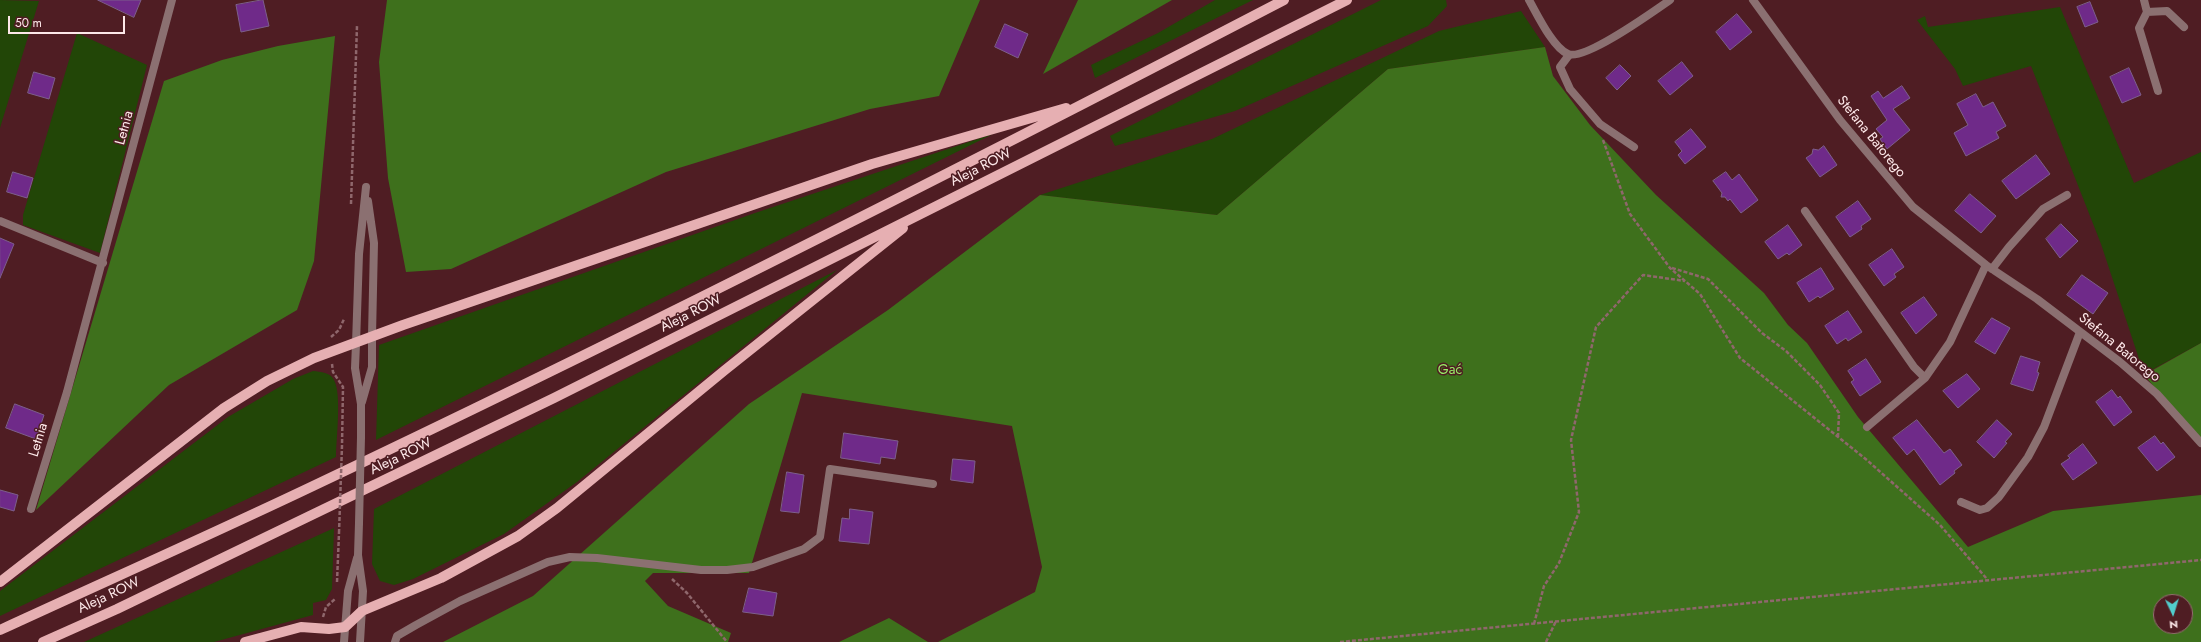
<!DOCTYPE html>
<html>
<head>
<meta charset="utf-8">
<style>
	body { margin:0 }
	#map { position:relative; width:2201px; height:642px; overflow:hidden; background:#4f1d23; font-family:Jost,sans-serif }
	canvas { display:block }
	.north { position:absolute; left:2153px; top:594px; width:40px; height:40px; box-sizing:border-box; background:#4f1d23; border:1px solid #956e72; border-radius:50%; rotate:176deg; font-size:11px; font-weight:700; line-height:16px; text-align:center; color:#fde8e9 }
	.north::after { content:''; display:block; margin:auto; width:14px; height:18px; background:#52cdcd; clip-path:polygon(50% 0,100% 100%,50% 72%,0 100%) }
	.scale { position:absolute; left:8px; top:16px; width:117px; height:18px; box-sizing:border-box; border:2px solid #fde8e9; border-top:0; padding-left:5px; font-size:12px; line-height:14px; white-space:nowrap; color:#fde8e9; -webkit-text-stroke:3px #4f1d23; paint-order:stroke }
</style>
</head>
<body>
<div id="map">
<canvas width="2201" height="642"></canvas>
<div class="north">N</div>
<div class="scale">50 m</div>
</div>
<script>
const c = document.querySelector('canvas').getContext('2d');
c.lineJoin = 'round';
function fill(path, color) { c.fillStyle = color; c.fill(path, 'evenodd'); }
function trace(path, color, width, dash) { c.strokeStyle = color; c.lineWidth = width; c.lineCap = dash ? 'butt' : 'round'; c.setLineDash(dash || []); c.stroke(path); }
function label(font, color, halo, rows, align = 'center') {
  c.font = font + ' Jost,sans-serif'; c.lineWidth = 3; c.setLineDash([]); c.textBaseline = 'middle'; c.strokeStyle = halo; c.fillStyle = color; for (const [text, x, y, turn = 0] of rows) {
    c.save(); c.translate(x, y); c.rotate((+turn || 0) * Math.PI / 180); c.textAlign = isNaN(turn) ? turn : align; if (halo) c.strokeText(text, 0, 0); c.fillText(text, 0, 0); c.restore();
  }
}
fill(new Path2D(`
	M0,0L39,1L0,128Z
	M1215,0H1253L1095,78L1091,65L1158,33Z
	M1381,0H1446L1447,6L1428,26L1235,111L1115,146L1110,136Z
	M2060,7L2134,183L2201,152V343L2144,374L2101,244L2031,66L1963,86L1955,69L1917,20L1925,16L1928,27Z
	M1521,11L1545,47L1388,69L1217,215L1040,195L1212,139L1439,31Z
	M77,33L147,65L100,253L23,225V215Z
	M993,134L376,440L379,345L755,213Z
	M837,270L577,482L504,534L413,579L394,585L380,581L372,564L374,509Z
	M313,371C321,372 330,372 334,380C342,394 336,440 336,457L0,616V591L228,417L293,379Z
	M334,528L332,589L326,600L313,603V615L214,642H84Z`), '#224607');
fill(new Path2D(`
	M387,0H980L939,96L870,109L666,172L451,269L406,272L388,178L379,62Z
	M1078,0H1172L1043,74Z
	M335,36L314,261L297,310L169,385L36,510L164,81L222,60L278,46Z
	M1545,47L1553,76L1590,125L1656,195L1764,293L1788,325L1807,343L1858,417L1968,547L2053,511L2201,495V642H938L1035,592L1042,567L1012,426L802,393L749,573H653L645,581L668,606L731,633L728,642H443L533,596L749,404L888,310L1040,195L1217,215L1388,69ZM2161,602H2185V626H2161Z
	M2201,343V441L2144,375Z
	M889,618L928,642H839Z`), '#3e701c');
const building = new Path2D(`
	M98,0H141L134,17Z
	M263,0L269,26L241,32L236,5Z
	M2090,2L2098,22L2085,27L2077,7Z
	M1737,14L1752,32L1730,50L1716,32Z
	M1005,24L1028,34L1018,58L995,47Z
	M1682,62L1693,76L1670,95L1658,81Z
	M1620,65L1631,76L1617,90L1606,78Z
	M2129,68L2141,95L2122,103L2110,77Z
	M34,72L55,78L49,99L28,93Z
	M1902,86L1910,98L1893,109L1910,130L1887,149L1880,139L1883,137L1876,129L1887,120L1871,96L1878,91L1883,98Z
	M1976,94L1983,107L1993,102L2006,126L1996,132L1999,138L1966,156L1954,133L1968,125L1957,104Z
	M1691,129L1706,147L1685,164L1678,155L1682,151L1675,142Z
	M1824,146L1837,165L1820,177L1806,158L1812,154L1813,149L1818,150Z
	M2036,155L2050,174L2016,199L2002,181Z
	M13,172L33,178L27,198L7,192Z
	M1726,172L1732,180L1739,174L1758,200L1741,213L1730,199L1728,201L1725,197H1721L1722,193L1713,181Z
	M1970,194L1996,216L1981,233L1955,211Z
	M1858,201L1871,219L1861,226L1862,229L1850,237L1836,217Z
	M2061,224L2078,241L2060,258L2046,239Z
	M1788,225L1802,245L1789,255L1787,253L1778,259L1765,242Z
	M0,238L14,244L0,278Z
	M1892,249L1904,267L1894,274L1896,277L1884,286L1869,265Z
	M1821,268L1834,289L1820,298L1818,296L1809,302L1797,283Z
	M2082,275L2108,293L2093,314L2067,295Z
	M1924,297L1937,315L1916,334L1901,313Z
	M1848,311L1862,332L1848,341L1846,338L1837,344L1825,326Z
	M1992,318L2010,328L1995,354L1975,342Z
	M2021,356L2040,362L2037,372L2039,373L2033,391L2011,384Z
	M1866,359L1881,382L1860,396L1851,382L1854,380L1848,371Z
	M1967,374L1980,389L1958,408L1943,391Z
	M2112,390L2118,398L2120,396L2132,412L2114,426L2096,402Z
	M15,404L44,415L36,439L6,428Z
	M1917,420L1944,453L1950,449L1962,465L1954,471L1955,473L1940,485L1914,449L1907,455L1893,438Z
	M1997,420L2012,434L2005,442L2007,443L1994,458L1977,442Z
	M844,433L898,441L895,459L881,457L880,464L841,458Z
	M2155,436L2161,444L2163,442L2175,457L2157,471L2138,448Z
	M2083,444L2097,463L2073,480L2061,464L2070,458L2068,456Z
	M953,459L975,461L973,483L951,480Z
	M787,472L804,475L799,513L781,511Z
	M0,490L18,495L14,511L0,507Z
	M850,509L873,512L869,544L839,541L842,518L849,519Z
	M749,588L777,593L773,616L743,612Z`);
fill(building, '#6f2a89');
trace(building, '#7d5f8b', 1);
trace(new Path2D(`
	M1603,140L1630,214L1670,268L1700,294L1740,358L1868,461L1940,525L1987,579
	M351,204L357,26
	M1672,268L1708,279L1762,333L1786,351L1820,385L1839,413L1838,436
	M331,337L339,330L344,319
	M332,364L333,372L343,387L342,446
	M672,579L687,593L727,642
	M337,582L339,533
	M323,617L326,607L335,599
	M1534,624L1544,586L1559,563L1579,512L1571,440L1596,327L1643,275L1685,281
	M1340,642L2201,560
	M1546,642L1556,621`), '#8f676c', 2.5, [4, 2]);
trace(new Path2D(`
	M1569,55L1560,67L1570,89L1600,124L1634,147
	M395,642L397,636L416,625L460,601L548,562L570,557L597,558L701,570H727L753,567L804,549L820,537L830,469L933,484`), '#8b7071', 8);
trace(new Path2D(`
	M1529,0C1537,14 1553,48 1568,54C1585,61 1654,11 1670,0
	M1753,0L1840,120L1913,207L1986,265L2037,299L2120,362L2157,394L2201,443
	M2144,0L2147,12L2139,28L2158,91
	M2147,12L2167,11L2184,27
	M368,201L374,243L372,336
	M1805,211L1914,367L1925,378
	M0,221L103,263
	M1992,269L2009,247L2043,209L2067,195
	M356,344L359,254L366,187
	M1867,427L1925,378L1950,342L1986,265
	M1961,502L1980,510L1987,508L1999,497L2028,457L2044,427L2080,332
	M31,509L67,392L172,0`), '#8b7071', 8);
trace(new Path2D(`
	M356,344L355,368L361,404V437
	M362,402L372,367V336
	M359,523L358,555L363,591L360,642
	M344,642L348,591L357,558`), '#8b7071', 8);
trace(new Path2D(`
	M0,582L224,408L267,381L314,358L403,325L872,164L1066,108
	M0,630C104,582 210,535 313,486C640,331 963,167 1284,0
	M43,642L117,609L554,398L1347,0
	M245,642L301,627L329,629L345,627L362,611L441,578L518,536L557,508L725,370L903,228`), '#e6afb2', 10);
trace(new Path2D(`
	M339,533L342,446`), '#8f676c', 2.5, [4, 2]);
trace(new Path2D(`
	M359,523L361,437`), '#8b7071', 8);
label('14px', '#fde8e9', '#4f1d23', [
	["Letnia",125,128,-75],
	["Stefana Batorego",1871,137,51],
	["Aleja ROW",981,168,-27],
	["Aleja ROW",691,314,-27],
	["Stefana Batorego",2119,348,39],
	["Letnia",39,440,-73],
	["Aleja ROW",401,457,-26],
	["Aleja ROW",109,596,-25]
]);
label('14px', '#99ed67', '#4f1d23', [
	["Gać",1450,371]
]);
</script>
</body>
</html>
